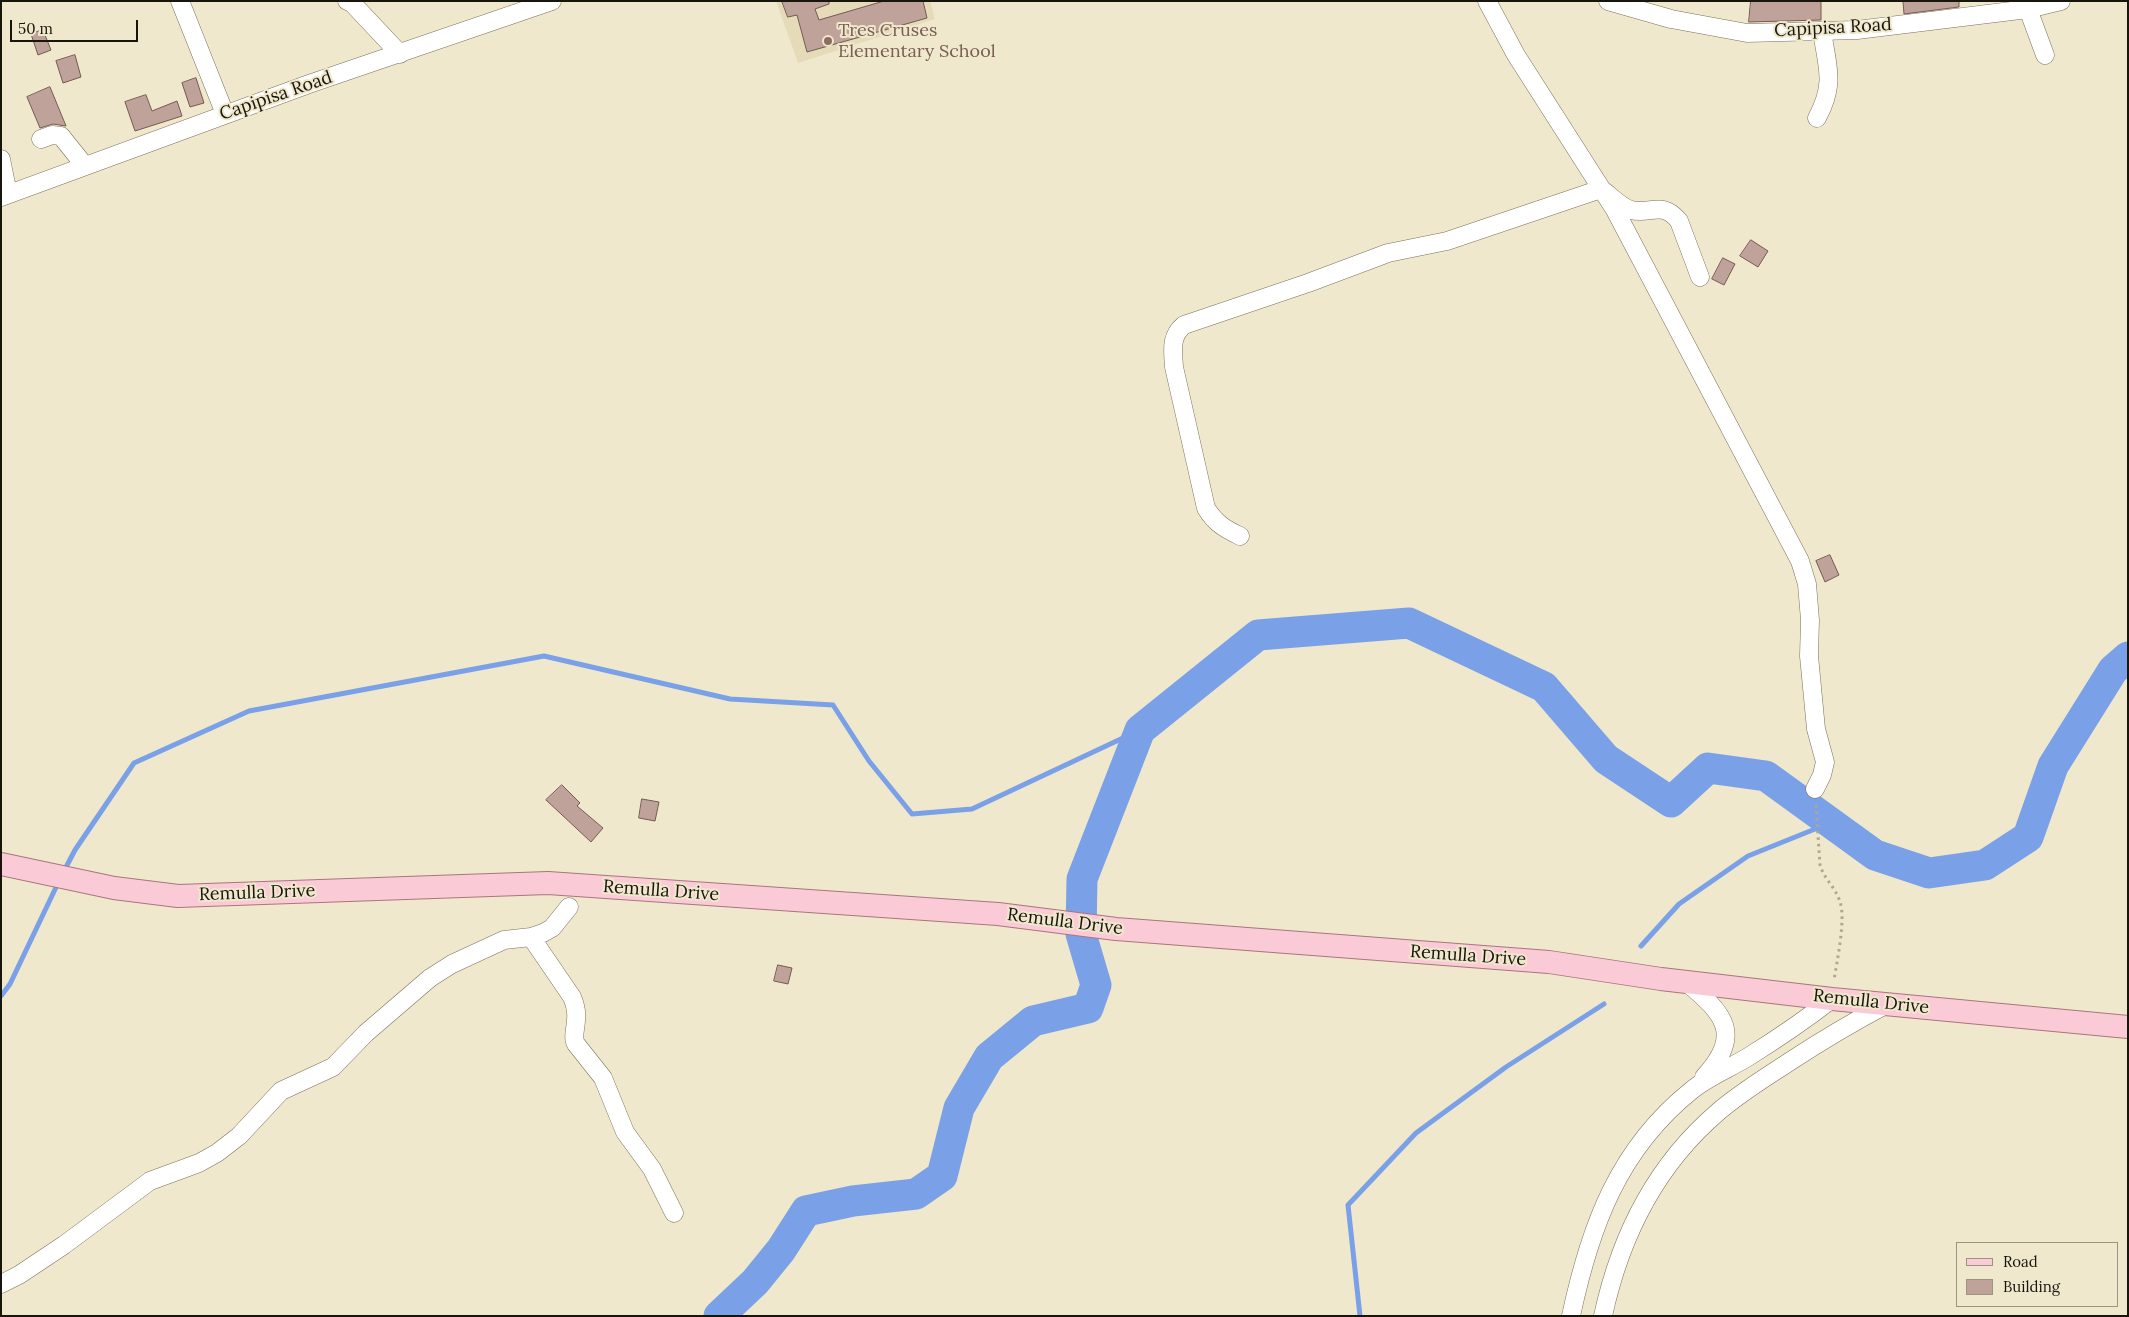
<!DOCTYPE html>
<html>
<head>
<meta charset="utf-8">
<style>
	body { margin:0 }
	#map { position:relative; width:2129px; height:1317px; overflow:hidden; background:#f0e8cd; font-family:Lora,serif }
	canvas { display:block }
	.frame { position:absolute; inset:0; border:2px solid #18150c; pointer-events:none }
	.legend { position:absolute; left:1956px; top:1242px; width:162px; height:65px; box-sizing:border-box; background:#f0e8cd; border:1px solid #9a9480; margin:0; padding:6px 9px; list-style:none; font-size:15px; color:#18150c }
	.legend li { display:flex; align-items:center; gap:10px; height:25px }
	.legend b { width:25px; border:1px solid #9a9480 }
	.scale { position:absolute; left:10px; top:20px; width:128px; height:22px; box-sizing:border-box; border:2px solid #18150c; border-top:0; padding-left:6px; font-size:15px; line-height:18px; white-space:nowrap; color:#18150c; -webkit-text-stroke:4px #f0e8cd; paint-order:stroke }
</style>
</head>
<body>
<div id="map">
<canvas width="2129" height="1317"></canvas>
<div class="frame"></div>
<ul class="legend">
<li><b style="height:6px;background:#facbd6"></b>Road</li>
<li><b style="height:14px;background:#bfa29a"></b>Building</li>
</ul>
<div class="scale">50 m</div>
</div>
<script>
const c = document.querySelector('canvas').getContext('2d');
c.lineJoin = 'round';
function fill(path, color) { c.fillStyle = color; c.fill(path, 'evenodd'); }
function trace(path, color, width, dash) { c.strokeStyle = color; c.lineWidth = width; c.lineCap = dash ? 'butt' : 'round'; c.setLineDash(dash || []); c.stroke(path); }
function label(font, color, halo, rows, align = 'center') {
  c.font = font + ' Lora,serif'; c.lineWidth = 4; c.setLineDash([]); c.textBaseline = 'middle'; c.strokeStyle = halo; c.fillStyle = color; for (const [text, x, y, turn = 0] of rows) {
    c.save(); c.translate(x, y); c.rotate((+turn || 0) * Math.PI / 180); c.textAlign = isNaN(turn) ? turn : align; if (halo) c.strokeText(text, 0, 0); c.fillText(text, 0, 0); c.restore();
  }
}
fill(new Path2D(`
	M776,1H930L935,19L798,63Z`), '#e5dbb9');
trace(new Path2D(`
	M64,871L75,850L134,763L249,711L544,656L730,699L833,705L869,761L912,814L972,809L1140,730
	M1641,946L1679,904L1748,856L1830,823
	M1,996L10,984L59,881
	M1360,1316L1348,1205L1416,1133L1506,1067L1604,1004`), '#7aa1e8', 5);
trace(new Path2D(`
	M719,1316L755,1282L781,1250L806,1211L853,1201L916,1194L942,1176L959,1108L989,1057L1033,1021L1088,1008L1096,985L1081,934L1082,879L1140,730L1258,635L1409,623L1544,687L1606,759L1671,802L1708,768L1766,776L1875,855L1929,873L1985,865L2028,837L2053,766L2113,670L2128,657`), '#7aa1e8', 31);
const building = new Path2D(`
	M782,1H829V4L815,9L819,20L884,1H923L927,18L807,52L797,15L788,17Z
	M1751,1H1821V20L1749,22Z
	M1914,1H1959V7L1904,14L1903,2Z
	M43,30L51,50L38,55L31,34Z
	M75,55L81,77L63,83L56,61Z
	M196,78L204,103L190,107L182,83Z
	M50,87L66,126L53,124L40,128L27,97Z
	M146,95L152,111L177,101L182,116L135,131L125,102Z
	M1751,240L1768,251L1758,267L1740,256Z
	M1723,258L1735,264L1724,285L1712,279Z
	M1830,555L1839,575L1825,582L1816,561Z
	M562,785L580,803L577,806L603,828L591,842L546,800Z
	M642,799L659,802L655,821L639,818Z
	M778,965L792,968L788,984L774,981Z`);
fill(building, '#bfa29a');
trace(building, '#745a53', 1);
const minor = new Path2D(`
	M180,1L225,114
	M347,1L352,3L400,54
	M1487,1L1516,55L1615,210L1800,561L1807,584L1810,620L1809,656L1816,729L1825,762L1822,775L1815,789
	M1608,1L1671,19L1747,33L1857,30L2028,9L2061,1
	M2028,9L2045,55
	M1817,118C1836,83 1827,67 1822,31
	M41,139L52,135L61,136L85,166
	M1,159L8,194
	M1,197L309,84L552,1
	M1240,536C1225,529 1215,523 1206,508L1174,367C1173,351 1170,336 1184,325L1308,283L1388,253L1447,241L1601,189C1610,195 1620,207 1631,210C1651,215 1662,200 1679,221L1700,277
	M531,937L572,997C575,1004 577,1012 576,1020C576,1028 572,1037 576,1044L603,1078L625,1132L652,1169L674,1213
	M1686,982C1725,1014 1743,1035 1704,1077
	M1,1284L19,1275L64,1245L150,1181L199,1163L217,1153L239,1136L281,1091L333,1067L366,1033L430,978L452,964L504,940L531,937L543,933L552,928L569,907
	M1571,1316C1590,1227 1618,1149 1692,1090C1708,1077 1730,1068 1748,1057C1777,1039 1805,1020 1832,999
	M1603,1316C1620,1237 1656,1165 1718,1112C1740,1093 1765,1078 1789,1062C1821,1041 1853,1022 1887,1004`);
const major = new Path2D(`
	M1,864L114,888L178,896L548,883L998,914L1116,929L1549,962L1661,979L1832,999L2128,1027`);
trace(minor, '#79715a', 19);
trace(major, '#a9757d', 24);
trace(new Path2D(`
	M1816,805L1820,865C1824,879 1836,888 1840,902C1846,919 1837,961 1834,980`), '#aea892', 3, [2.5, 4]);
trace(minor, '#fff', 18);
trace(major, '#facbd6', 22);
for (const [x, y, r, color] of [
	[828,41,5,"#8d6e63"]
]) { const dot = new Path2D(); dot.arc(x, y, r, 0, 2 * Math.PI); c.fillStyle = color; c.fill(dot); trace(dot, '#f0e8cd', 2); }
label('18px', '#18150c', '#f0e8cd', [
	["Capipisa Road",1833,28,-3],
	["Capipisa Road",276,96,-19],
	["Remulla Drive",661,891,4],
	["Remulla Drive",257,893,-2],
	["Remulla Drive",1065,922,7],
	["Remulla Drive",1468,956,4],
	["Remulla Drive",1871,1002,6]
]);
label('18px', '#785e54', '#f0e8cd', [
	["Tres Cruses",838,31],
	["Elementary School",838,52]
], 'left');
</script>
</body>
</html>
